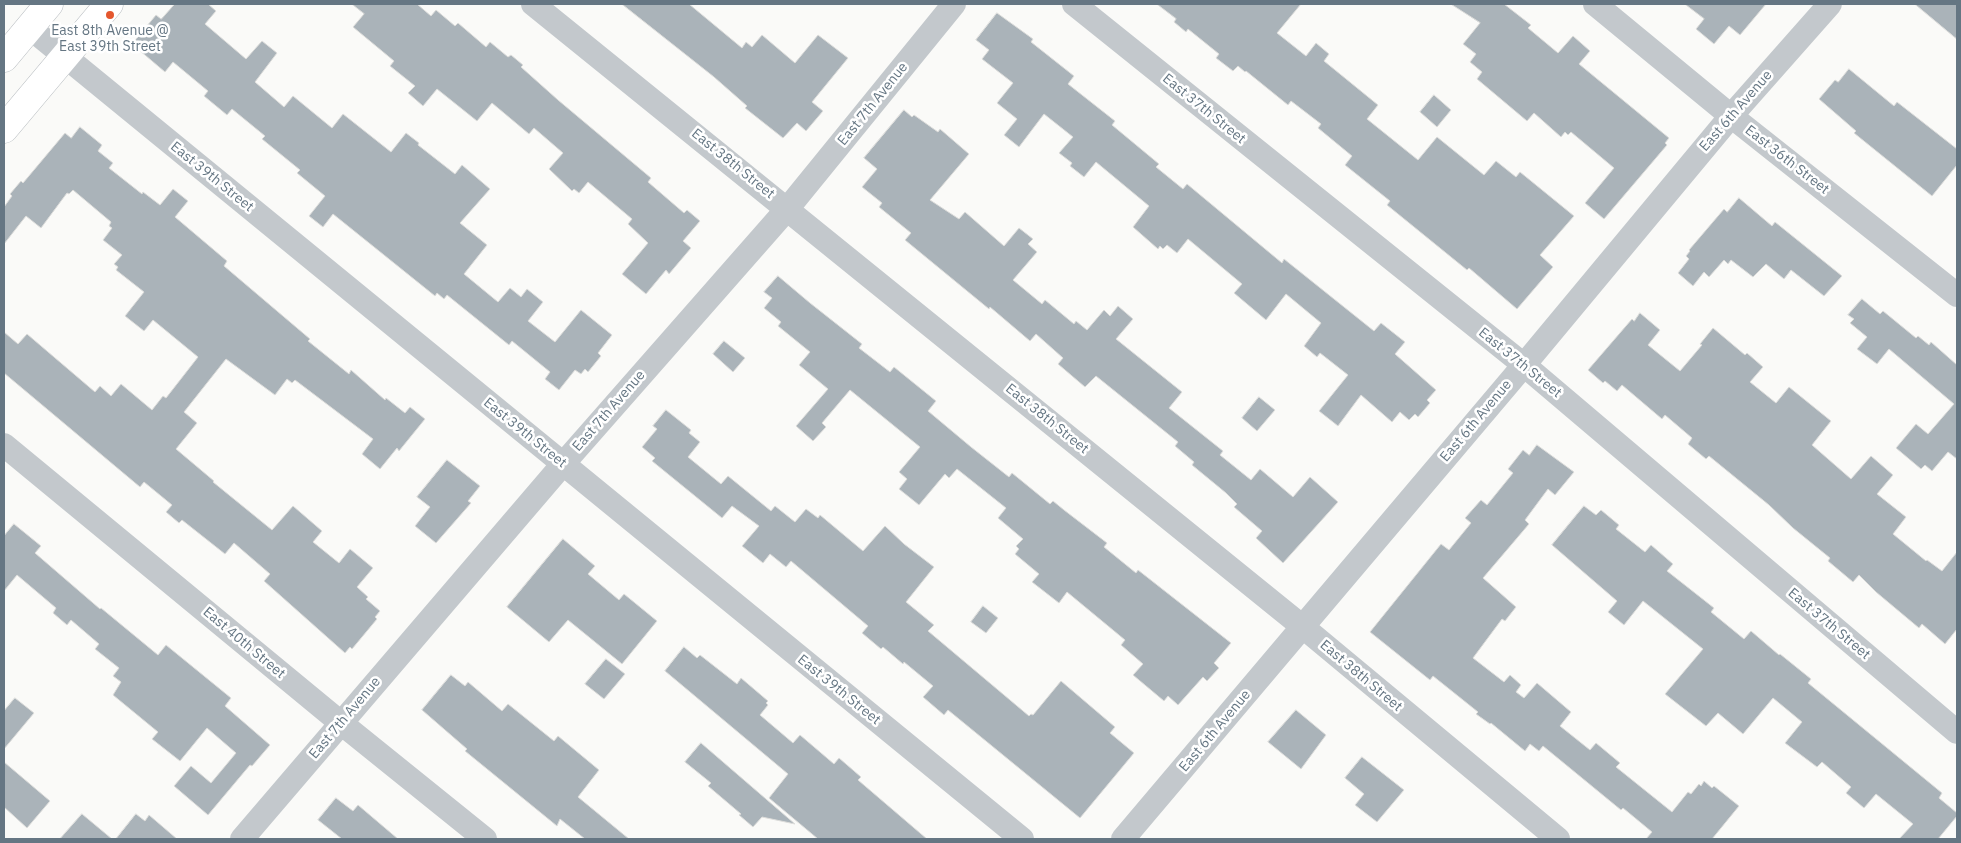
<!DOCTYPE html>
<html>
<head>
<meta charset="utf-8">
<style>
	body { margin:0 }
	#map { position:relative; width:1961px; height:843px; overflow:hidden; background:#fafaf8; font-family:"IBM Plex Sans",sans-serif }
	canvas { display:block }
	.frame { position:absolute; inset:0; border:5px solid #657683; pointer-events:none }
</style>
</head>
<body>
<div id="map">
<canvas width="1961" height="843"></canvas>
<div class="frame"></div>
</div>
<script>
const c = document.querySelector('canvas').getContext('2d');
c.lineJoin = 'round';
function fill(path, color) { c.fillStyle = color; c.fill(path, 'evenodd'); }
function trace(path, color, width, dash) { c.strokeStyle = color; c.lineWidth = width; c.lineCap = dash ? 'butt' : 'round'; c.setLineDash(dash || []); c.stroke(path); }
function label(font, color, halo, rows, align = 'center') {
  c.font = font + ' "IBM Plex Sans",sans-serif'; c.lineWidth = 5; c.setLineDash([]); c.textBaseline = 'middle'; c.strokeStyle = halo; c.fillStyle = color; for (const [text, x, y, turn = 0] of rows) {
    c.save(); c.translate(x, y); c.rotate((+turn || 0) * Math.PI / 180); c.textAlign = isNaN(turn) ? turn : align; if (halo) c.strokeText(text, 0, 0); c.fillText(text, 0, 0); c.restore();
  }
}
const building = new Path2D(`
	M175,4H208L216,11L205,24L246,59L262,41L277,53L255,82L284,107L293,96L332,128L343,114L391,152L406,133L419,143L418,145L455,174L462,165L490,189L460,223L487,245L464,274L498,302L510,288L521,297L527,289L543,302L528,321L555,342L581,310L612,335L598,353L601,356L588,372L585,369L581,374L575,370L559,390L545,379L550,372L512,341L509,345L447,295L444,299L437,293L435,296L333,214L323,227L309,216L325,196L297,173L300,170L262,139L265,136L232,109L227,115L204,96L208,91L173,62L165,72L132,44L156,15L161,19Z
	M352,4H417L431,16L436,10L455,26L458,23L486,47L490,42L508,57L511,55L523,65L521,67L558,100L651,178L648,182L684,213L687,210L700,221L683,241L691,248L669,274L666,270L646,294L622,274L648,243L628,224L632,219L588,182L579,193L574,189L572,191L549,169L563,153L534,128L529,134L492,103L477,121L437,89L423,106L408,93L415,86L390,66L394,61L353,27L364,14Z
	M622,4H689L742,48L746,42L752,47L762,35L795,63L818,35L848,58L812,102L823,111L806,131L797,123L783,138L745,108L747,106L714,77Z
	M1157,4H1301L1277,33L1306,56L1316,43L1329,54L1324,61L1378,105L1367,119L1418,160L1437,137L1484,175L1496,161L1516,177L1520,172L1574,216L1540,255L1553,267L1517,309L1469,268L1467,270L1387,205L1390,201L1345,165L1352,156L1318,128L1321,124L1291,101L1288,105L1246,71L1245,72L1238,66L1233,71L1216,58L1219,54L1188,29L1186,32L1174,22L1176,19Z
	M1451,4H1504L1531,25L1528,28L1558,53L1573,36L1590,51L1579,64L1669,138L1665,143L1667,145L1604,219L1585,203L1614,168L1571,132L1568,135L1565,132L1561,137L1534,113L1527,121L1477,79L1482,72L1470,62L1476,54L1463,44L1480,23Z
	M1685,4H1766L1740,35L1729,26L1714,44L1696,29L1704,19Z
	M1915,4H1957V39Z
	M997,13L1033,39L1031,42L1074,76L1068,84L1115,121L1112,125L1159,164L1156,167L1183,189L1187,184L1282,263L1284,259L1374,331L1381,323L1405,342L1395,354L1436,390L1427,400L1430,403L1418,417L1415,414L1409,420L1400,412L1392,422L1361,395L1338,426L1319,411L1348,375L1320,353L1317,357L1304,346L1321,323L1286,294L1266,320L1234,293L1242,284L1188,239L1177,253L1167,245L1163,249L1160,246L1158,249L1133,227L1149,206L1096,162L1084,177L1070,166L1072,163L1059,153L1073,137L1044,114L1019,147L1004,135L1017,119L997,103L1013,83L982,59L989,50L976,40Z
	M1849,69L1894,106L1897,102L1957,149V165L1932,196L1854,133L1856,131L1819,99L1835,80L1838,82Z
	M1434,95L1451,110L1437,127L1420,112Z
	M904,110L912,117L914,115L938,132L940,129L969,154L930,200L959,219L965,212L1004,246L1019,228L1033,239L1028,244L1037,252L1013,280L1042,304L1045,300L1074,324L1076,321L1087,330L1104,310L1110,316L1118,306L1133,319L1116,339L1182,392L1169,408L1223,451L1220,455L1251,480L1260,469L1293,497L1310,477L1338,502L1283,563L1256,538L1262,531L1234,507L1237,504L1226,493L1192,465L1194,462L1175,446L1178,442L1096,376L1085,387L1058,364L1063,358L1036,334L1030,341L990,307L989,309L905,240L911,233L879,207L882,203L862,187L877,169L864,158Z
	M80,127L102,145L98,151L113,163L109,168L142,194L143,192L160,205L173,189L188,201L175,217L227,261L224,266L310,339L308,341L349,374L351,370L385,400L386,398L405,413L410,407L425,419L399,451L397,448L380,469L362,454L373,439L295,380L292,383L287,379L275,395L226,359L184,412L197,423L176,449L214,481L213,482L272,530L293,506L322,531L313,542L339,563L350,549L373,568L357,587L368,597L366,599L380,611L375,617L377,619L352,649L350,647L345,653L264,581L270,574L234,543L225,554L182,520L179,523L166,512L172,505L144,482L140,487L4,373V332L18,344L27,334L95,392L100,386L111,396L121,384L152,410L163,396L166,398L198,357L153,320L144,331L125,316L144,292L116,270L118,267L114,264L122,255L103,240L112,228L109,226L111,222L73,190L69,194L67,193L41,228L26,216L4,244V207L12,196L10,194L21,181L23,183L65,133L71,138Z
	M1739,198L1772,226L1775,222L1842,276L1824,296L1791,270L1784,279L1766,264L1753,277L1731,260L1728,264L1724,260L1709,277L1704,272L1693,286L1678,273L1689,259L1686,256L1690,251L1689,250L1724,209L1727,212Z
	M778,276L810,303L862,344L859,348L890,372L894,367L936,401L928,411L971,447L1009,477L1012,473L1050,504L1053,501L1064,510L1107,543L1104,547L1136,573L1138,570L1231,643L1214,663L1219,668L1207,681L1203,677L1178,705L1168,696L1164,701L1133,675L1143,664L1121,645L1125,640L1067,592L1059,603L1032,582L1039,574L1015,554L1019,549L1016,546L1023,539L998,518L1006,508L957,469L949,478L945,474L919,505L899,489L907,479L899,472L920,447L850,390L822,423L826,427L813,441L796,426L828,389L799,365L810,352L778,326L781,322L764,308L772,298L764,292Z
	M1862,299L1880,314L1883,311L1916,338L1918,336L1929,345L1931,342L1957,365V459L1948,452L1932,471L1925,465L1921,469L1896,448L1916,424L1928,434L1954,404L1889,349L1877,364L1857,349L1867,337L1850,323L1854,319L1848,315Z
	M1640,313L1660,330L1648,345L1680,371L1702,345L1700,344L1713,328L1745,355L1747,353L1763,367L1750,382L1776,403L1789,387L1831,421L1812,445L1851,479L1871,456L1893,475L1877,494L1906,517L1893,534L1926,561L1927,560L1942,571L1957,552V629L1945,644L1922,624L1919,628L1876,592L1859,575L1853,582L1828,561L1830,558L1793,528L1769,505L1709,456L1706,459L1688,444L1692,438L1665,415L1662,419L1622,385L1617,391L1605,381L1603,383L1588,370L1632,319L1634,321Z
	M724,341L745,358L733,372L713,354Z
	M1259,397L1275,410L1257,431L1242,418Z
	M666,410L691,430L689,433L700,442L688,457L721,484L728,476L771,511L775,506L795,522L806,509L818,518L820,515L863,551L885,526L904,544L934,567L906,602L934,625L928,631L1029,716L1031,714L1033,715L1061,681L1115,727L1110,733L1134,753L1080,818L948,710L944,715L923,697L933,686L904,662L903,664L883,647L881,649L862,633L868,626L791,561L786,567L770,554L763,563L742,546L759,526L732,506L722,518L652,461L655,458L642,447L657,429L653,426Z
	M1537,445L1574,472L1555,495L1548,489L1525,520L1529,524L1483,578L1516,607L1505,621L1502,619L1473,658L1504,682L1510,675L1521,685L1516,692L1524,698L1537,683L1571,712L1560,726L1590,750L1596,743L1620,763L1616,767L1672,812L1688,792L1691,794L1699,784L1701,786L1704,781L1712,788L1714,786L1739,806L1712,839H1646L1652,832L1623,808L1621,810L1543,746L1539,751L1530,744L1525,751L1491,723L1490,724L1476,714L1478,712L1433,676L1430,680L1370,632L1441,544L1449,550L1471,523L1465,518L1481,500L1487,505L1513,473L1508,469L1523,450L1529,455Z
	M447,460L480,486L468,501L471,503L436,543L415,526L430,507L417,497Z
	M1584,506L1596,515L1601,510L1619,525L1616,529L1645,552L1651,545L1673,564L1667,571L1714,608L1711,612L1744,639L1751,631L1779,655L1780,654L1811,679L1808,683L1942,793L1939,798L1957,813V816L1938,839H1899L1913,824L1876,794L1864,808L1846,793L1851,787L1822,762L1817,767L1785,743L1802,722L1773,698L1743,734L1718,713L1706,726L1665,694L1703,649L1643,601L1624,625L1608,612L1617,601L1552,545Z
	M14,524L41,546L35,553L100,609L101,608L158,655L166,645L231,698L225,706L270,745L252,766L250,765L208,815L174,786L191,766L211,783L236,753L207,728L180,761L152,739L158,732L113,695L121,682L113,676L119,668L95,649L99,644L71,620L67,625L53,613L56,608L17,575L4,591V536Z
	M563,539L595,566L588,574L619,600L624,594L657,621L622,664L568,620L549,642L507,607Z
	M983,606L998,618L986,633L971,622Z
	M684,647L697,658L700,655L737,684L741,678L768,701L766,703L768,705L760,715L793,743L800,735L834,764L839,758L861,777L858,780L927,839H818L769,798L788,774L665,671Z
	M606,659L625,674L604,699L585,684Z
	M451,675L465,686L468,682L502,711L508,704L554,741L558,736L599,770L578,797L629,839H585L560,819L557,826L465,751L467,749L422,710Z
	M15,698L34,713L4,749V711Z
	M1296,710L1326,735L1301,769L1268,742Z
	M701,743L795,824L762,817L753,827L739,815L741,814L708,786L711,783L685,762Z
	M1362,757L1404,790L1377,822L1355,805L1364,794L1345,778Z
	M4,762L50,801L27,828L4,807Z
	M336,798L353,811L358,805L398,839H342L318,820Z
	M82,814L112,839H60Z
	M136,814L145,821L149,815L177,839H116Z`);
fill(building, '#aab3b9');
trace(building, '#dcdcda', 1);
const major = new Path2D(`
	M4,58L49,4
	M4,129L109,4`);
trace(major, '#b5babe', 29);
trace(new Path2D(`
	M533,4L1303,627L1558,839
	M1074,4L1524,365L1957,732
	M1595,4L1731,116L1957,295
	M29,27L1022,839
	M4,445L341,723L485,839
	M242,839L563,464L788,208L954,4
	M1123,839L1524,365L1731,116L1830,4`), '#c3c8cc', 24);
trace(major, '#fff', 28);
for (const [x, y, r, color] of [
	[110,15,5,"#e4572e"]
]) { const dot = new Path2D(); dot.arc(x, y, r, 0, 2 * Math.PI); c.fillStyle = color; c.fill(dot); trace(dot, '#fff', 2); }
label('14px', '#657683', '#fff', [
	["East 8th Avenue @",110,31],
	["East 39th Street",110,47]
]);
label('14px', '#657683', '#fff', [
	["East 7th Avenue",873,104,-51],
	["East 37th Street",1204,109,39],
	["East 6th Avenue",1736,111,-49],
	["East 36th Street",1787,160,38],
	["East 38th Street",733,164,39],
	["East 39th Street",212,177,39],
	["East 37th Street",1520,363,39],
	["East 7th Avenue",609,411,-49],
	["East 38th Street",1047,419,39],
	["East 6th Avenue",1476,421,-50],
	["East 39th Street",525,433,39],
	["East 37th Street",1829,624,40],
	["East 40th Street",244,643,40],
	["East 38th Street",1361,676,40],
	["East 39th Street",839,690,39],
	["East 7th Avenue",345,718,-50],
	["East 6th Avenue",1215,731,-50]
]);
</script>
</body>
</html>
